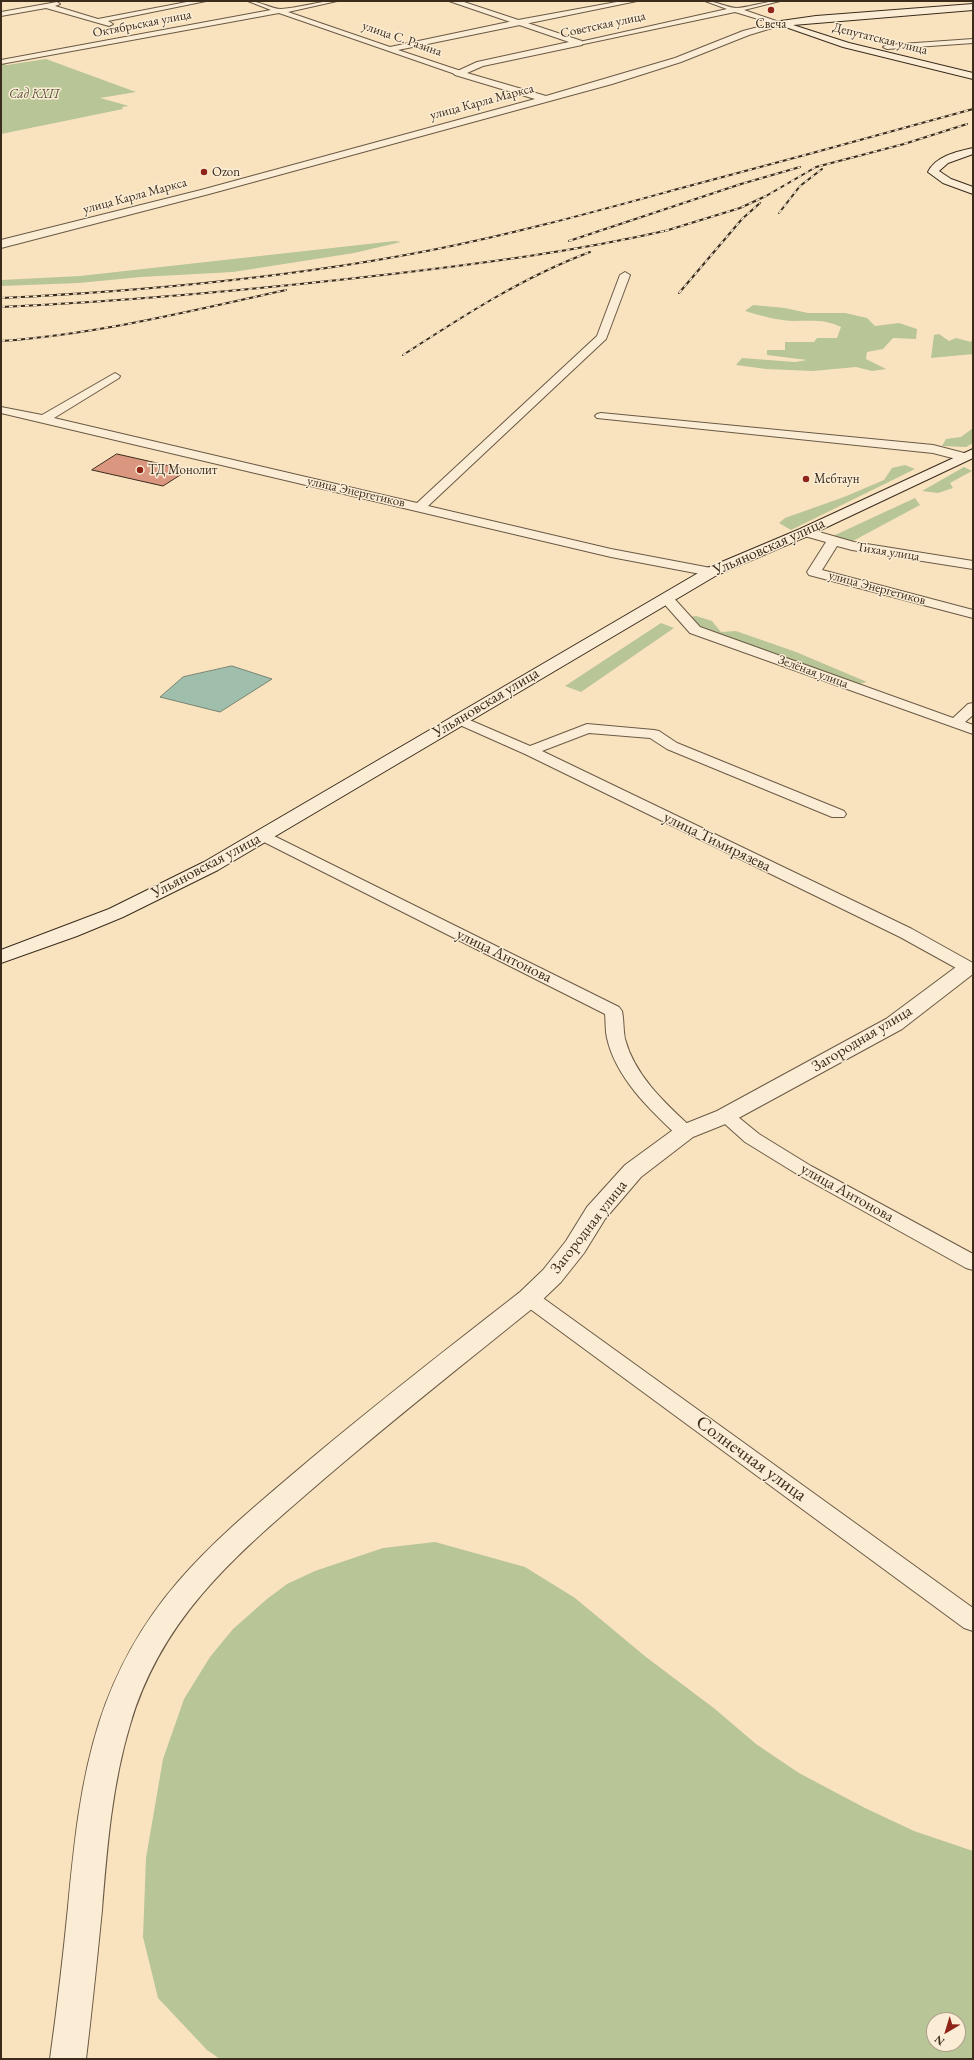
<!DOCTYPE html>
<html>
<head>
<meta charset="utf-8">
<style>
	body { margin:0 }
	#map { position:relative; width:974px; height:2060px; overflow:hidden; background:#f9e3bf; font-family:"EB Garamond",serif }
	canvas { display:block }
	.frame { position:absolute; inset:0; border:2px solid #3a2b1c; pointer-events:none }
	.north { position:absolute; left:926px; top:2012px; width:40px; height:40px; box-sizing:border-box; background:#fbedd5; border:1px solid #ae9f8b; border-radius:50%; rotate:218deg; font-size:11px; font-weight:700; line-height:16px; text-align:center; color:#3a2b1c }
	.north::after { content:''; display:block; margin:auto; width:14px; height:18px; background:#8f2418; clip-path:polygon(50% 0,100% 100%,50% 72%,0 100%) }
</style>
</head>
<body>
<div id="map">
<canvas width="974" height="2060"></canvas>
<div class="frame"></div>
<div class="north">N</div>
</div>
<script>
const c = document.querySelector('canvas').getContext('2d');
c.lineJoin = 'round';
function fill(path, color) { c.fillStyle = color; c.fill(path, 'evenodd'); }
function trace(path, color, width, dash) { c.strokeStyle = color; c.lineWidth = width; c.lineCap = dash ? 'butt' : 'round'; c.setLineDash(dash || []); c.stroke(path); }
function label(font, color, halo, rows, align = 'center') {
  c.font = font + ' "EB Garamond",serif'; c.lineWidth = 3; c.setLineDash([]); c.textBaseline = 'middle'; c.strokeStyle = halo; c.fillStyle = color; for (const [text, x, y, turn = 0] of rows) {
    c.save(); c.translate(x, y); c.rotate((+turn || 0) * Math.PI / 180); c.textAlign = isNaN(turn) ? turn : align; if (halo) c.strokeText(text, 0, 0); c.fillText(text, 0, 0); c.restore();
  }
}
fill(new Path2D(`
	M46,59L136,92L100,98L129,106L122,107L123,109L1,134V63L7,65Z
	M395,241L401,242L354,253L233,272L141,277L79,283L1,286V280L80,276Z
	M753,305L785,308L808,313H845L867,318L875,326L899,323L917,329L916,339L893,338L883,349L867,352L866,359L886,369L872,371L856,367L813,371L766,369L736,365L742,358L795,362L807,360L767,355V350H785V342H814L817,338H837L841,327C825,319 811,321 793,321C776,320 761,316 745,311Z
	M939,334L949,341L956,338L971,342L973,337V354L931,358L934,335Z
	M973,428V443L966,447L942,446L946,439L961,437Z
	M905,465L915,469L791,530L779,523L785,518L844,497L884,480L892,468Z
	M964,467L972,471L950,483L953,488L938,493L922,491Z
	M915,498L920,505L851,542L833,536Z
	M696,616L712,621L721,632L736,631L796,652L867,682L856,685L707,631L689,617Z
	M661,623L674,628L581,692L565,686Z
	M435,1542L525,1567L575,1598L646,1657L715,1709L756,1744L799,1773L865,1808L914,1831L973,1851V2059H220L207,2050L158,1998L143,1937L146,1858L163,1759L184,1699L210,1657L233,1629L267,1599L287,1584L315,1571L383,1548ZM934,2020H958V2044H934Z`), '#b8c596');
const water = new Path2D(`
	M232,666L272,679L220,712L160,697L183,677Z`);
fill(water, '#9fbfac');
trace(water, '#778472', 1);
const building = new Path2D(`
	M117,454L188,470L163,486L92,470Z`);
fill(building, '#db9680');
trace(building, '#3a2b1c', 1);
const minor = new Path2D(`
	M192,1H206L108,21L113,24L109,26L46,8L1,16V12L57,2L60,4L55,6L98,19Z
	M248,1C260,1 271,9 281,9C300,8 318,1 337,1L288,12L390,47L518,20L622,1H637L398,50L461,71L462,73L458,75L279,13L1,64V60L271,10Z
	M705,1C716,1 725,7 736,8C747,8 766,1 780,1L744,10L785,24L781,26L735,12L579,45L575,43L727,9Z
	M973,39V43L887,49L883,47L887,45Z
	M625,272L630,275L606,339L428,506L611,549L711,568L716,569L718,572L716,575L711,576L611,557L1,413V407L42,415L115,373L120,376L119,378L54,418L417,503L597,336L620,275Z
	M601,413L933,445L968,454L970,457L964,461L933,453L597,418L595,416L597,414Z
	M805,528L854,542L973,561V569L852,550L837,546L822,570L973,610V618L809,575L807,572L826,542L801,535L799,532Z
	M666,594L671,595L700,627L953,718L968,704L973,703V715L965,722L973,725V734L690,633L659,598Z
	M458,715L530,746L587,724L654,730L659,731L677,743L844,811L846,814L844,817H832L667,749L650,738L589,733L542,751L912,929L973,963V975L967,974L900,937L525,754L453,722L451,719L453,716Z
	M264,831L619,1007L622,1011C624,1020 623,1030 625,1039C635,1076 665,1103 692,1128L695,1132L692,1136L685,1138L678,1136C650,1110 616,1078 607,1038C605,1030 606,1022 605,1014L258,839L256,836L258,833Z
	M725,1110L732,1112L759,1134L811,1166L973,1254V1270L966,1268L797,1174L745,1142L716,1116L718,1112Z
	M529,1291L536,1293L973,1608V1631L964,1628L522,1303L519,1298L522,1293Z`);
const tertiary = new Path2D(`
	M449,1H461L582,41V45L483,66L467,73L546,96L675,58L743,31L781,21L785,24L749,35L681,62L612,84L209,194L1,248V240L201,190L535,99L455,75L453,73L477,62L569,42Z
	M967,962L973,963V974L902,1029L733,1121L693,1137L641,1177L605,1219L584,1253L561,1282L538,1304C466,1362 394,1419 324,1479C240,1552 163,1613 130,1725C112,1785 107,1848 102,1910C97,1960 92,2009 86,2059H50C57,2008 63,1958 68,1907C74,1845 80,1783 99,1723C139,1600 213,1542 307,1462C377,1403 448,1348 520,1292L543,1270L566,1241L587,1207L625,1165L677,1127L717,1111L886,1019L960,964Z`);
const secondary = new Path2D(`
	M973,4V10L793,25L849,43L973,73V79L843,47L777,24L781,21L816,16Z
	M973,148V154L948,163L939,171L951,179L973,187V194L943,183L928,172C936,156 956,152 973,148Z
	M973,449V458L810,535L717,575L218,870L123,917L77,936L1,963V950L109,909L204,862L705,569L800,529Z`);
trace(minor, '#6a5945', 2);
trace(tertiary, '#6a5945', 2);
trace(secondary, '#3a2b1c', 2);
fill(minor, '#fbedd5');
fill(tertiary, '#fbedd5');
fill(secondary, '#fbedd5');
const rail = new Path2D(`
	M779,213L800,186L822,169
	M665,231L740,208L766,196L816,167L904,144L967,124
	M569,241L741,184L800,167
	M679,293L742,219L760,203
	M1,298C146,291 290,278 432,250C519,233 604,209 689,186C784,161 878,135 973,109
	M1,307C132,301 262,289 392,274C485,263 577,251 669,230
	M1,341C98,334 191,311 286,290
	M403,355C463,316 523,277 590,252`);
trace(rail, '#3a2b1c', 2);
trace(rail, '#fbedd5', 1.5, [4]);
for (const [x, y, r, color] of [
	[771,10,4,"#8f2418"],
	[204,172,4,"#8f2418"],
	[140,470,4,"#8f2418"],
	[806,479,4,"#8f2418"]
]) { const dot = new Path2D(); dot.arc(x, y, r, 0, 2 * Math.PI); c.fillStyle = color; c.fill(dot); trace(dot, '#fbedd5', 1.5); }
label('13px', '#3a2b1c', '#fbedd5', [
	["Октябрьская улица",142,24,-11],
	["Советская улица",603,25,-12],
	["улица С. Разина",402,39,19],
	["Депутатская улица",880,39,14],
	["улица Карла Маркса",482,102,-15],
	["улица Карла Маркса",135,196,-15],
	["улица Энергетиков",356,492,13],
	["Тихая улица",888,552,9],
	["улица Энергетиков",877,588,15],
	["Зелёная улица",813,672,20]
]);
label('13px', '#3a2b1c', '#fbedd5', [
	["Свеча",771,24,"center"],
	["Ozon",212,172],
	["ТД Монолит",148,470],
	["Мебтаун",814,479]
], 'left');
label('italic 13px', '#5a523a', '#fbedd5', [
	["Сад КХП",34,94]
]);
label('16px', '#3a2b1c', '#fbedd5', [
	["Ульяновская улица",769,547,-24],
	["Ульяновская улица",486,703,-31],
	["улица Тимирязева",717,842,26],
	["Ульяновская улица",206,866,-28],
	["улица Антонова",504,956,26],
	["Загородная улица",862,1039,-31],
	["улица Антонова",847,1193,29],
	["Загородная улица",589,1227,-52]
]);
label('19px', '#3a2b1c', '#fbedd5', [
	["Солнечная улица",751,1459,36]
]);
</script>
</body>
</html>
